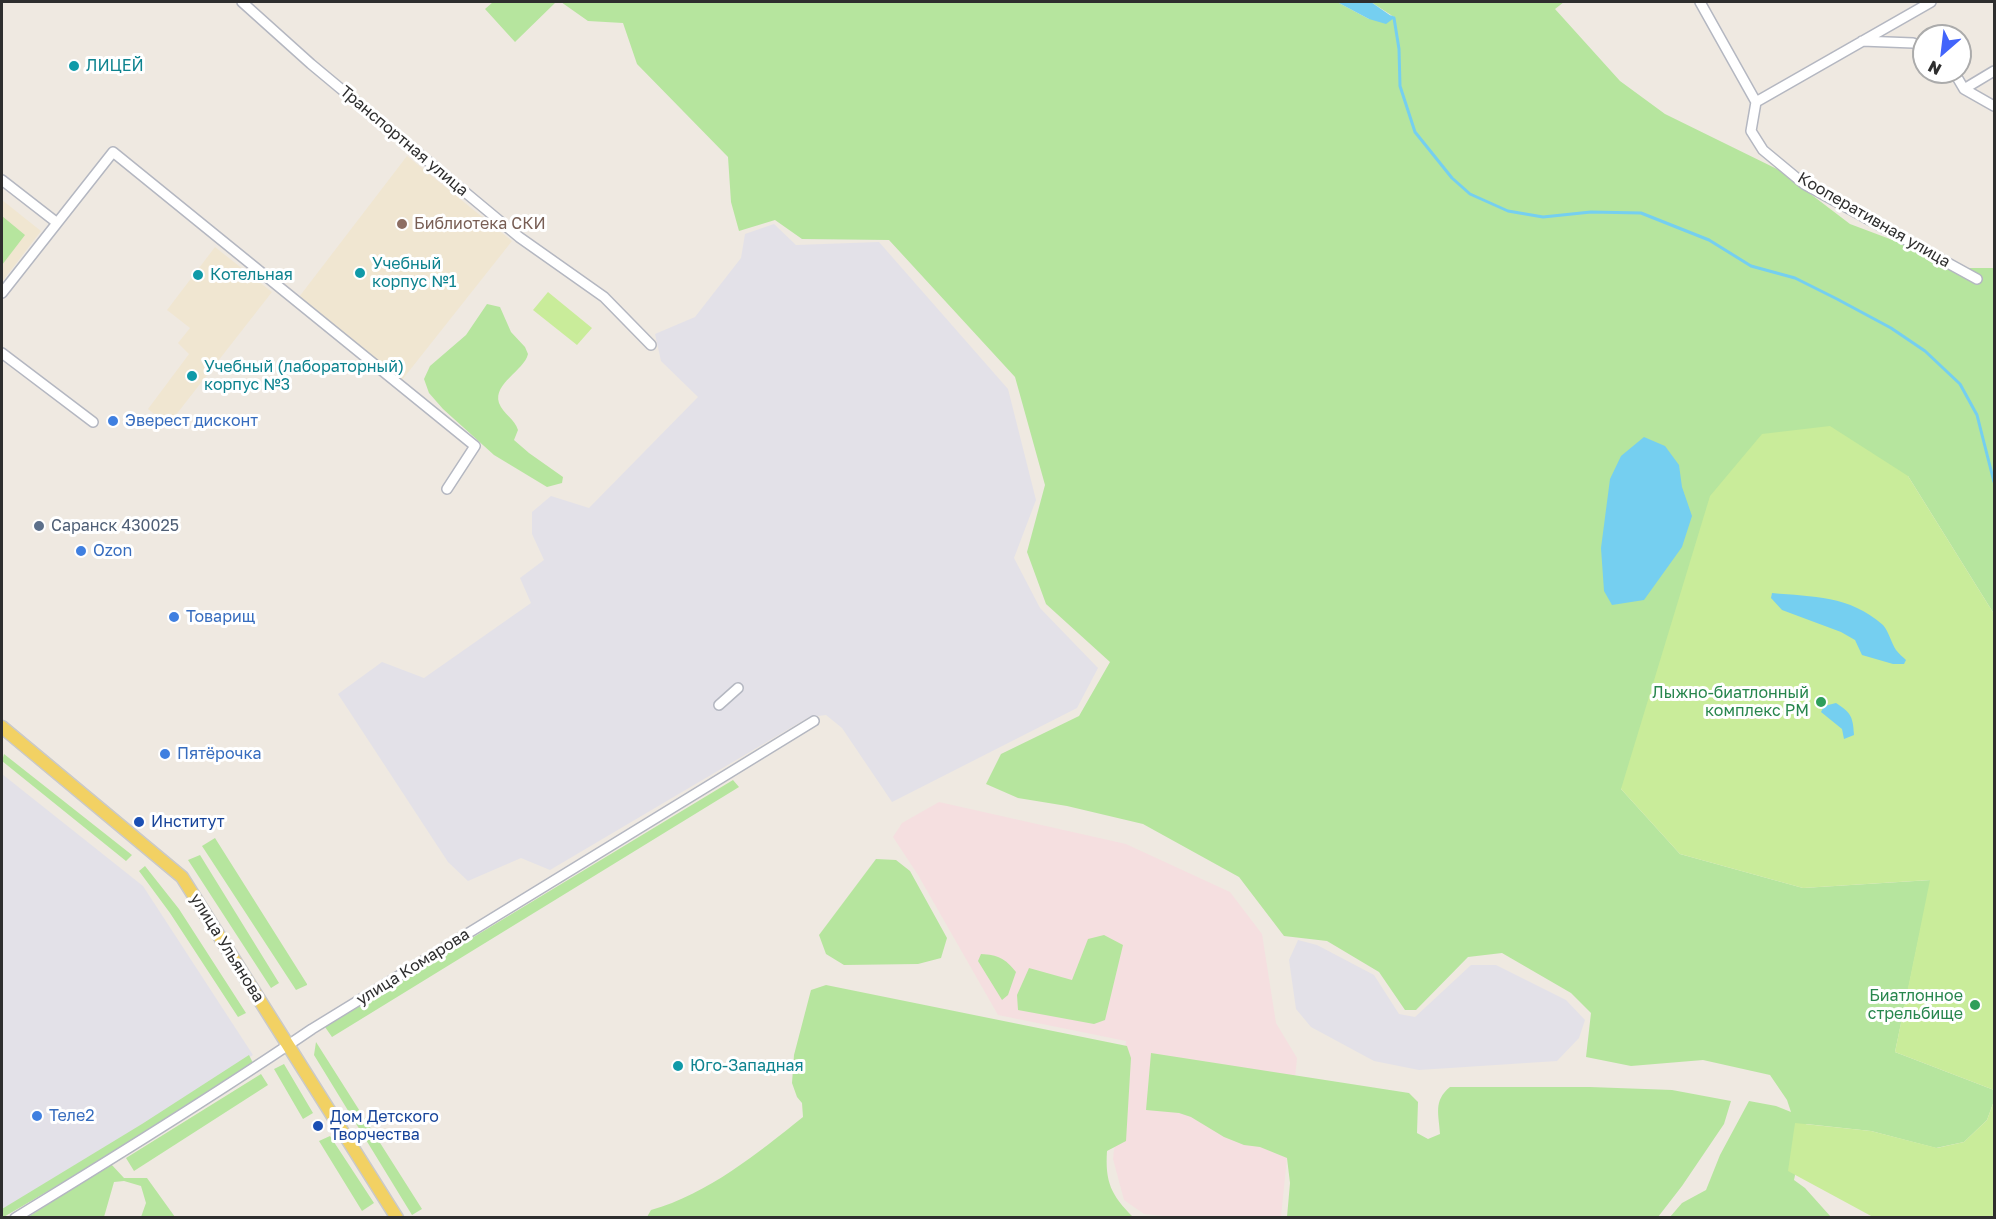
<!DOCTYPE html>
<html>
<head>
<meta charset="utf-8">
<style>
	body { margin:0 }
	#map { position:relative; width:1996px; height:1219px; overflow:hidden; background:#efe9e1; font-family:"Golos Text",sans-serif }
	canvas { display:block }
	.frame { position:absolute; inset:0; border:3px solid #2e2e2e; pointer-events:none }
	.north { position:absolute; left:1912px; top:24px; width:60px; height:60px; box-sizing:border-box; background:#fff; border:2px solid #ababab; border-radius:50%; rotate:208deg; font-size:16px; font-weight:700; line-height:24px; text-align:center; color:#2e2e2e }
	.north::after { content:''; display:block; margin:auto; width:21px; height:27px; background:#4264fb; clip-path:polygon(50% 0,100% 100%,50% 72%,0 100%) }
</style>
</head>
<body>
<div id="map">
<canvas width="1996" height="1219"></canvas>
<div class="frame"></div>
<div class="north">N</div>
</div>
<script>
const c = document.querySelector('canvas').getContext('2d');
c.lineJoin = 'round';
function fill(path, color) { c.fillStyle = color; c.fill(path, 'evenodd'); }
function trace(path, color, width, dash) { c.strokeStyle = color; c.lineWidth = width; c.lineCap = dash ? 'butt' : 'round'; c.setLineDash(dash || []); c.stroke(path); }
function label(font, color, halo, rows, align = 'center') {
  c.font = font + ' "Golos Text",sans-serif'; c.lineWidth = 6; c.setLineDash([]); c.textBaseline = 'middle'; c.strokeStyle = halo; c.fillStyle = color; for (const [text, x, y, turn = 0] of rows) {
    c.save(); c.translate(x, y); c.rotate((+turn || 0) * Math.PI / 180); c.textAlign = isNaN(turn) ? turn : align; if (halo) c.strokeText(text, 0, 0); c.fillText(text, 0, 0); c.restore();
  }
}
fill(new Path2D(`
	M774,224L796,245L879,242L1008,389L1036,500L1014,558L1040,608L1098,668L1077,708L892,802L842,728L826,715L809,717L550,870L521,858L468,881L448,862L338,694L382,662L424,678L531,603L520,578L544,560L532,534V512L551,496L589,508L698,397L661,361L655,334L695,317L741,258L745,234Z
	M2,774L143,886L253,1055L2,1217Z
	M1298,940L1317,945L1374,975L1399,1014L1415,1017L1471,965H1496L1566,1000L1585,1020L1579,1038L1557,1061L1419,1070L1374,1061L1311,1027L1296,1009L1289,960Z`), '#e3e1e8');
fill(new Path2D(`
	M407,156L512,241L402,380L299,297Z
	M2,200L41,231L2,282Z
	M215,247L272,292L168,425L148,409L189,354L178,343L190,328L167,310Z`), '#f0e6d1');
fill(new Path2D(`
	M939,802L1126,844L1230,892L1262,934L1276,1023L1297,1058L1281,1217H1174L1144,1214L1124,1200L1113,1159L1126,1041L998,1015L918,875L893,837L902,823Z`), '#f5dfe0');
fill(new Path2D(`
	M493,2H556L515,42L485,9Z
	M561,2H1337L1369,19L1394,17L1371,2H1564L1555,9L1620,81L1665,114L1779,170L1850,224L1967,268H1994V614L1908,476L1621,789L1680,854L1803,888L1931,880L1895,1052L1994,1090V1101L1987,1120L1964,1142L1936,1148L1871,1131L1806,1124L1794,1180L1805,1188L1831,1217H1670L1682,1203L1706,1190L1720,1155L1749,1101L1776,1106L1791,1112L1787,1100L1770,1075L1703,1060L1631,1066L1586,1057L1591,1013L1571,993L1502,953L1468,957L1416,1010H1405L1379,972L1327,941L1284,936L1239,877L1143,824L1067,806L1018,798L986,784L1001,754L1079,716L1110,662L1046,604L1027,552L1045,485L1015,377L889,240L802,239L775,220L739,231L731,202L728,157L637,64L623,23L588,21Z
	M2,216L25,235L2,265Z
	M487,304L500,307L511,332L525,347L528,354C524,371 493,383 499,403C503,414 515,419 518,430L514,440L529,453L563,477L562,483L547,487L494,455L443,409L429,393L424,379L430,366L466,335Z
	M4,754L132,855L126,861L2,761Z
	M733,780L739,787L332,1037L325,1027Z
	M215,838L307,984V985L296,990L202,846Z
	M200,855L279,983L271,988L188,860Z
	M876,859L896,860L910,871L947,938L941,958L918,964L844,965L826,954L819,935Z
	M145,866L179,909L246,1013L238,1017L170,913L139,871Z
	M1104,935L1123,945L1105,1020L1094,1024L1018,1010L1017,995L1029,968L1072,980L1088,939Z
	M981,954C998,955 1005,958 1016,972L1008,995L1002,1000L978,961Z
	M826,985L1127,1046L1131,1058L1126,1141L1107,1151C1105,1182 1111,1195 1133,1217H647L651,1210C708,1194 758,1153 803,1117L802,1103L797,1097L792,1083L794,1055L811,990Z
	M316,1042L422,1209L412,1215L314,1055Z
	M1151,1053L1409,1093L1418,1102L1417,1133L1428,1139L1440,1134C1439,1114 1433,1101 1450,1087H1590L1672,1090L1731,1101L1724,1124L1682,1186L1658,1217H1287L1290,1183L1287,1158L1260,1147L1244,1145L1224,1137L1191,1117L1179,1113L1146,1110Z
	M249,1055L253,1063L147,1133L2,1218V1209L142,1124Z
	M284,1064L313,1113L303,1119L274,1069Z
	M261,1074L268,1085L134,1171L126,1158Z
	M330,1136L374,1203L362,1211L319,1141Z
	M111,1164L124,1178H147L175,1217H141L146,1203L141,1186L124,1181L114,1182L104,1217H28Z`), '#b6e59e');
fill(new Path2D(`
	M548,292L592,328L577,345L533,310Z
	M1830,426L1908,476L1994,614V1090L1895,1052L1930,880L1803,888L1680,854L1621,789L1710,496L1762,434Z
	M1994,1101V1217H1873L1788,1171L1795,1123L1871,1131L1937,1148L1964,1142L1987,1120Z`), '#c9ec9a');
fill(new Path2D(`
	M1337,2H1371L1394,18L1386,24L1369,19Z
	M1644,437L1665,446L1679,465L1682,487L1692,516L1682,547L1644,600L1612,605L1604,591L1601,548L1610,479L1621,456Z
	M1772,593C1813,597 1849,595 1883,625C1889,632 1891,642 1896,650C1899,654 1903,657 1906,660L1904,664H1893L1862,655L1855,640L1841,632L1782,610L1771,598Z
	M1836,703C1851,713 1853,716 1854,735L1844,739L1842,729L1821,712L1824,706Z`), '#75cff0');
trace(new Path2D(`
	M1391,17L1394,18L1399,49L1400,86L1415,132L1452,178L1470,194L1508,211L1543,217L1591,212L1641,213L1709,240L1751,266L1795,278L1837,299L1891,328L1925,351L1960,384L1977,415L1994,482`), '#75cff0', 3);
const minor = new Path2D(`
	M242,2L311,64L519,237L604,297L651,345
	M1700,2L1756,102L1751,131L1763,150L1804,184L1977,279
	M1862,41L1913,43L1924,48
	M1954,72L1964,89
	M1964,89L1994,71
	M1964,89L1994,106
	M1756,102L1931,2
	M2,180L56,222
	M2,293L113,152L475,446L447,489
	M2,353L93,422
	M719,705L738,688
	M15,1218C115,1157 215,1095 312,1029L814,721`);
const major = new Path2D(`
	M2,727L182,877L397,1218`);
trace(minor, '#b4b7c1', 12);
trace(major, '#c9c9c9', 15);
trace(minor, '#fff', 9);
trace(major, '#f2d163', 12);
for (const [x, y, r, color] of [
	[74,66,6,"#0f9aa8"],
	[402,224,6,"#8d6e63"],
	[360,273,6,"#0f9aa8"],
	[198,275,6,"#0f9aa8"],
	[192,376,6,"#0f9aa8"],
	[113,421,6,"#3f7fe0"],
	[39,526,6,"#5c6f8a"],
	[81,551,6,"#3f7fe0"],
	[174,617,6,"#3f7fe0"],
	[1821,702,6,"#2e9e5b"],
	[165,754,6,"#3f7fe0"],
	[139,822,6,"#1a4fb4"],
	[1975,1005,6,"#2e9e5b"],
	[678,1066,6,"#0f9aa8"],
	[37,1116,6,"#3f7fe0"],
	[318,1126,6,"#1a4fb4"]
]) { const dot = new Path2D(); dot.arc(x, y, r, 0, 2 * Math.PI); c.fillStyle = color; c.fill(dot); trace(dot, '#fff', 2); }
label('16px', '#0d838f', '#fff', [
	["ЛИЦЕЙ",86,66],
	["Учебный",372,264],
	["корпус №1",372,282],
	["Котельная",210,275],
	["Учебный (лабораторный)",204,367],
	["корпус №3",204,385],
	["Юго-Западная",690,1066]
], 'left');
label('16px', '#2e2e2e', '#fff', [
	["Транспортная улица",404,141,40],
	["Кооперативная улица",1874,220,30],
	["улица Ульянова",227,948,58],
	["улица Комарова",413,967,-32]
]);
label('16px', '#785e54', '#fff', [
	["Библиотека СКИ",414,224]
], 'left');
label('16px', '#366cbe', '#fff', [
	["Эверест дисконт",125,421],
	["Ozon",93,551],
	["Товарищ",186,617],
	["Пятёрочка",177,754],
	["Теле2",49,1116]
], 'left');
label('16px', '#4e5e75', '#fff', [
	["Саранск 430025",51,526]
], 'left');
label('16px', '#27864d', '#fff', [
	["Лыжно-биатлонный",1809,693],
	["комплекс РМ",1809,711],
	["Биатлонное",1963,996],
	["стрельбище",1963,1014]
], 'right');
label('16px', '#164399', '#fff', [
	["Институт",151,822],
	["Дом Детского",330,1117],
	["Творчества",330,1135]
], 'left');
</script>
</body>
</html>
